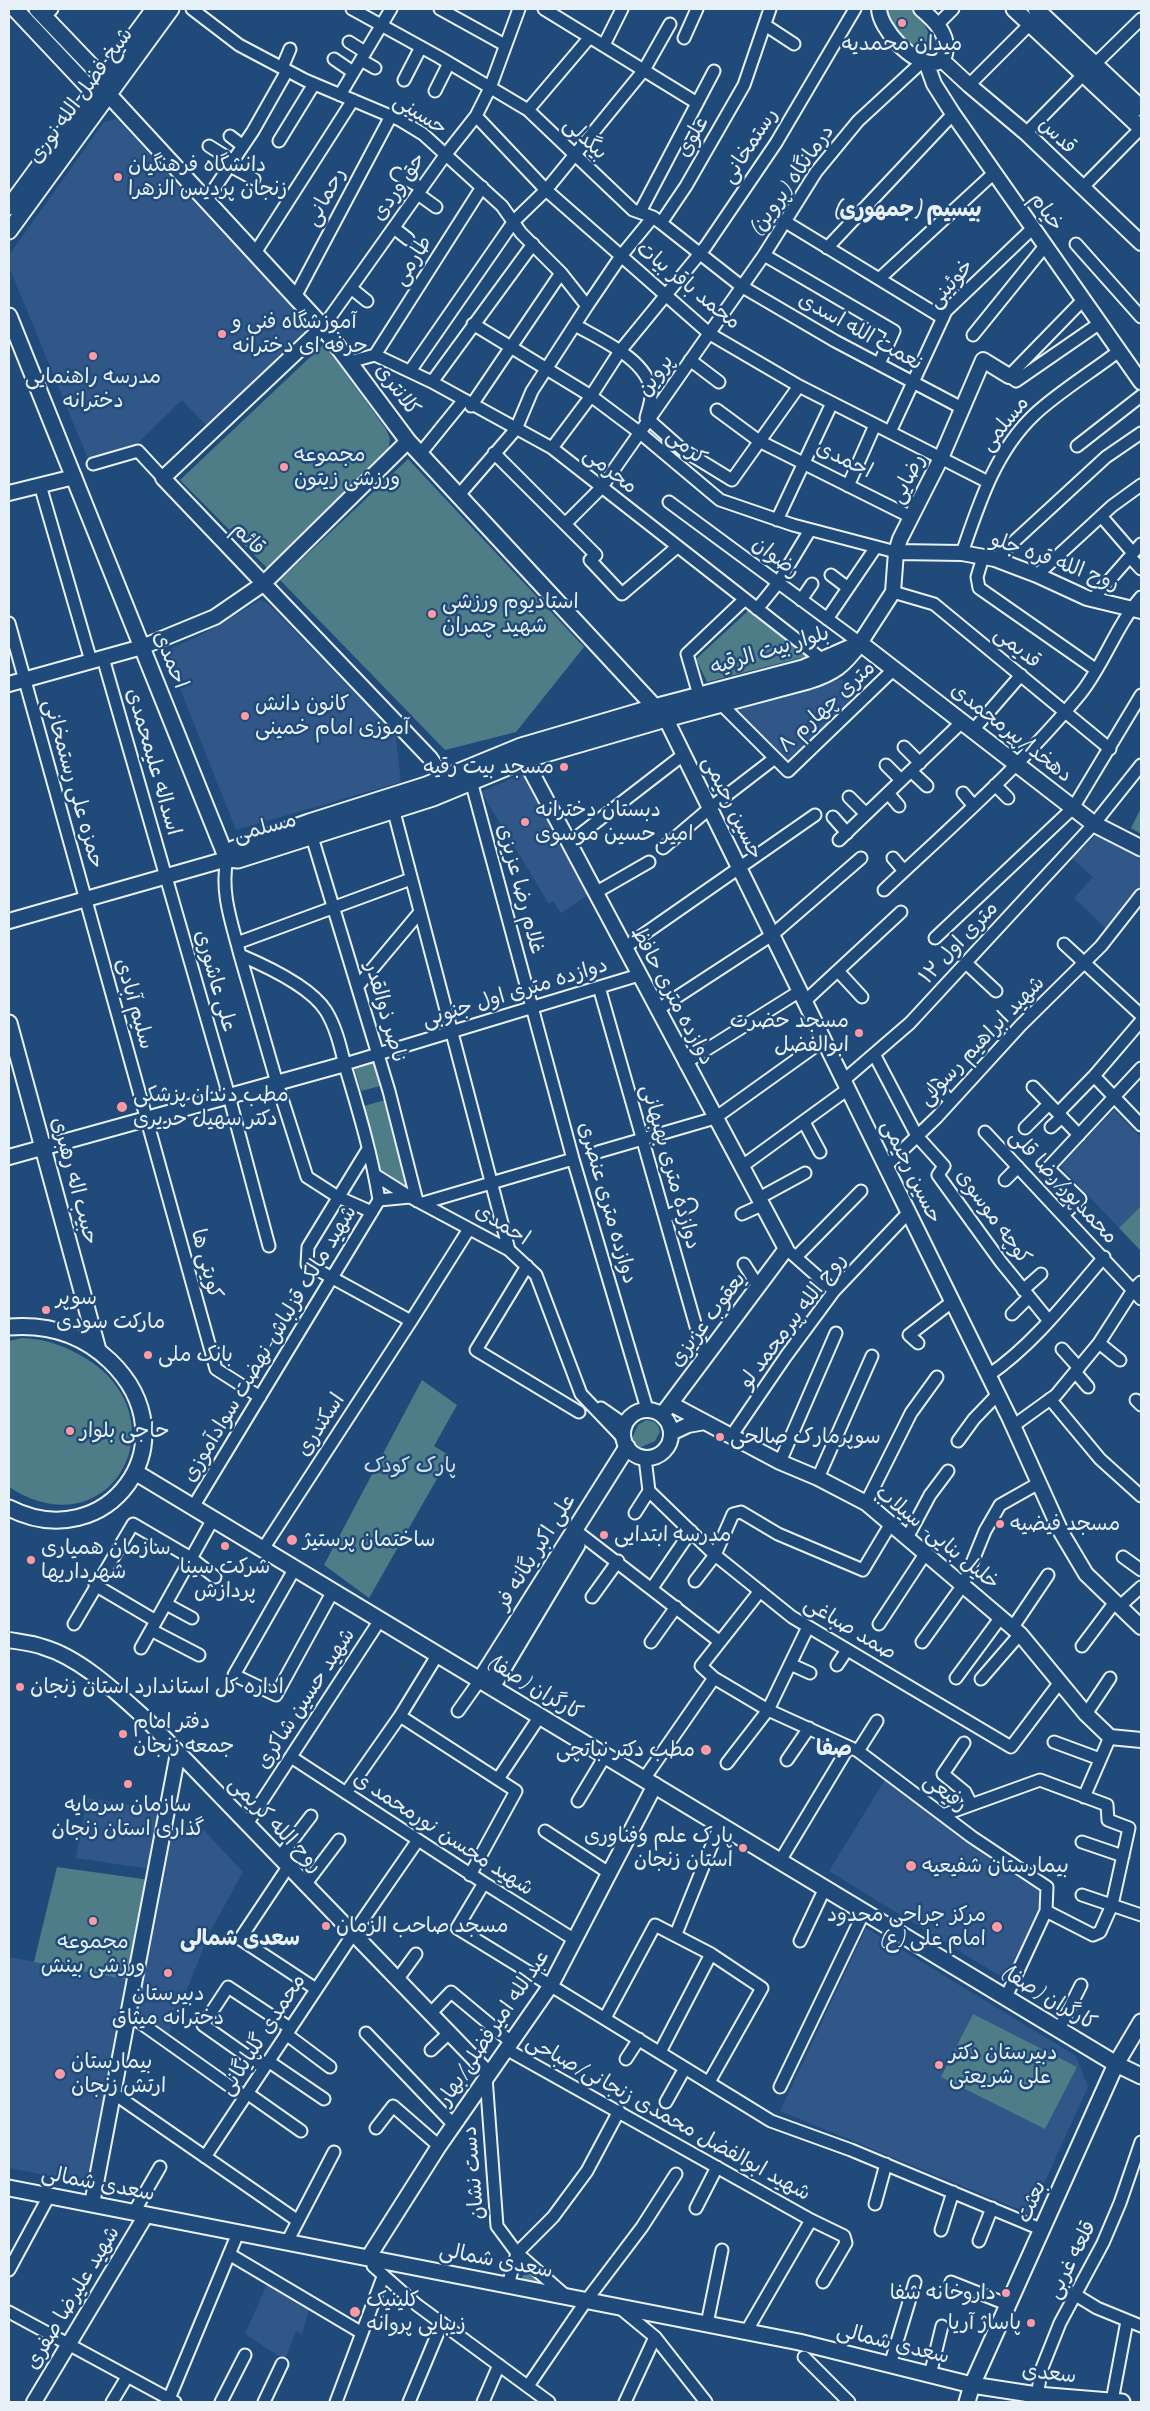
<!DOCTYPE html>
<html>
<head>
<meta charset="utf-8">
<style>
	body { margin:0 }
	#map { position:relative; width:1150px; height:2411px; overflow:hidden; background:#1f4a7a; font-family:Caveat,sans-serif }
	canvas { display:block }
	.frame { position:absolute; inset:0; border:10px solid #e8f1f8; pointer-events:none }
</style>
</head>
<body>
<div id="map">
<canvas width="1150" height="2411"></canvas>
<div class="frame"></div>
</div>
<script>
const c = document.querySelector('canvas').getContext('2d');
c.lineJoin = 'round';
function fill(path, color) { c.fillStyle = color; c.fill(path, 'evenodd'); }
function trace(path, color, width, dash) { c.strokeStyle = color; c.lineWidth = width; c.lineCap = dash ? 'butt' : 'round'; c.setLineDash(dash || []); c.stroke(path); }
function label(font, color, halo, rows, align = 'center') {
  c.font = font + ' Caveat,"Playpen Sans Arabic",sans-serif'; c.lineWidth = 5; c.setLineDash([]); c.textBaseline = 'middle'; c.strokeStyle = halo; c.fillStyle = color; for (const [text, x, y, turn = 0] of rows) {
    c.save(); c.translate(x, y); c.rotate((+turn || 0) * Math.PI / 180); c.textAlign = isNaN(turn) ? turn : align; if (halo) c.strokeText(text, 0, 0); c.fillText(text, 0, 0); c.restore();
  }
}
fill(new Path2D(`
	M117,119L233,244L314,325L209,428L182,400L137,444L88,459L9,267V255L104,122Z
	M260,600L266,602L395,732L401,782L236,830L165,651L201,635Z
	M842,679L859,696L786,765L734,710Z
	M524,773L588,895L561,913L553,901L549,904L481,792Z
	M1096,835L1141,859V885L1106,929L1074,898L1093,877L1072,858Z
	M1114,1110L1141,1138V1206L1119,1228L1060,1166Z
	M886,1778L991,1860L1039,1891L1041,1908L1008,1981L829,1871Z
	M87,1798L161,1810L150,1869L76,1858Z
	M172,1826L203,1829L243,1872L209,1934L168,2037L135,2012Z
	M866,1928L1076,2056L1088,2087L1030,2214L780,2111Z
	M9,1957L129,1980L91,2184L9,2168Z
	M267,2284L309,2310L302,2334L296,2331L285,2360L245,2334Z`), '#305787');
fill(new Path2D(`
	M888,9H911L921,17L929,34L926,45C907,49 896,31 887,18Z
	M324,344L386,429L390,439L388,453L267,568L180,480Z
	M408,459L584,647L516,732L445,750L280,580Z
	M749,610L808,656L707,682L696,659Z
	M1141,808V834L1131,828Z
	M374,1061L380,1086L361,1091L354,1067Z
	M385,1100L409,1188L381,1177L364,1106Z
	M1141,1206V1251L1119,1228Z
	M22,1338C48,1339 68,1347 90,1361C182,1423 108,1552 9,1487V1341Z
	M422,1380L457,1405L434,1446L450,1456L369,1598L324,1565Z
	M646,1420C656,1421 658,1424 660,1432L655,1441L639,1448L632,1438L638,1425Z
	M57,1867L150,1880L129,1980L34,1962Z
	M973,2014L1077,2067L1045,2129L941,2077Z
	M527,2268L544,2286L520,2282Z`), '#4e7d87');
const minor = new Path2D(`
	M192,9L239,45L305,80L400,120L423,134L502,206L521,233L561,273L587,306
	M352,9L439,57L528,110L633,210L653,217
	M440,9L505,45
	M544,9L697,103
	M45,17L52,9
	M765,25L794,44
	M937,25L953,9
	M684,38L697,9
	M349,42L365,52
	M604,45L622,9
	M334,59L353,72
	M361,60L375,68
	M1095,64L1141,19
	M282,68L290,49
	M404,80L421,47
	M969,85L1030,24
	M435,91L449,63
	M340,95L391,9
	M528,110L590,37
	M476,116L546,190L710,334L799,386L988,482
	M1026,133L1084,74
	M230,136L243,146
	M279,141L314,84
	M209,146L233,161
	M230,166L254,179
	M397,174L422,188
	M1082,188L1141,128
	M418,194L436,207
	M206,201L253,131L287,71
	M640,212L714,71
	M784,221L943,318
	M661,223L741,286L835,341L962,408
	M394,228L408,239
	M1076,244L1141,317
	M827,248L953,114
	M255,253L353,100
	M764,255L894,331L879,364
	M879,279L994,173
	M351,288L367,301
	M295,297L391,116
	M1083,300L1009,376L1016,381L1100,323
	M473,324L591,396L639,432L720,500L793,525L896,552
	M575,325C599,339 649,360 651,392C652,400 648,410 646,418
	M323,327L446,154L476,116L490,88L519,9
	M973,335L1045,246
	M375,355L482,187
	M690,360L719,382
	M349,362L375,355L432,382L552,448L824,661
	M410,371L514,221L546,190L644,70L670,24
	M432,382L533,244
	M471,406L561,273
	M717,410L759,441L911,517
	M648,419L683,450L732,480L799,386
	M890,432L946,311L1033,228
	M1077,446L1141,396
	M552,448L591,396L620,351L706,246L776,143L855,9
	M494,453L596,555L590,560L622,594L677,547
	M420,454L463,401
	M93,464L138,451L163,478
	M40,485L91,661
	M848,486L875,425
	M459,495L516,429L532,391L587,306L621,256L653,217L661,223L686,186L744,85L770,9
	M669,502L860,643
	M1101,516L1133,553
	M777,520L832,403
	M565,524L601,488L764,255L816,172L858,121L923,61
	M962,553C979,504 995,452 1034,415C1057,393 1093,371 1119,351
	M983,557L977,577L979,588L1095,669
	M1130,557L1141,569
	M995,559L1106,457L1141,433
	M831,575L848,588
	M1037,575L1112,506L1141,485
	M893,592L934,604L1110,749
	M801,600L812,584
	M1092,600L1141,544
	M757,609L778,583L810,530
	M827,619L876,547
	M9,623L216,1369L260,1397
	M103,658L229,1096L269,1246
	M699,695L687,654L745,599
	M721,704L788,771L894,669
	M974,729L1021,675
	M904,747L920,763
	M886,765L901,780
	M911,771L927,786
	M471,781L573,1159L647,1409
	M995,785L1008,798
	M888,793L899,806
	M963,793L973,805
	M849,797L866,814
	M394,812L509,1250
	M833,817L847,833
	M312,837L389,1091L417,1201
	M839,840L963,721
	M569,843L683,755
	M663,848L710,808L775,758
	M893,858L904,871
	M227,859C220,893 232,923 240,955C266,966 311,987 326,1011C337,1029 341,1050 346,1069C359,1112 372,1156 379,1200
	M884,890C951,827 1022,765 1081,693C1104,664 1116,626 1141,597
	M595,893L649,862
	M935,938L1073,808L1141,695
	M237,943L411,879
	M1064,944L1141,1015
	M624,948L815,815
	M240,955L277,1083L307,1177L338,1197L372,1212
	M966,963L996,991
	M838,971L862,997
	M358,986L420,912
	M599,987L705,1358
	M805,1001L901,912
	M657,1010L772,935L861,858
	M1141,1021L1094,1076L1141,1125
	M874,1054L917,1136L944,1166L938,1175L1001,1262L1049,1321
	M685,1063L800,991
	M345,1064L639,975
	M844,1080L910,1023L1094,824L1141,765
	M935,1086L951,1101
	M1033,1087L1079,1135
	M1058,1113L1094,1076
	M804,1122L820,1152
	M1051,1127L1062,1117
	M1025,1128L1049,1104
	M985,1132L1141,1299
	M598,1152L715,1118L824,1040
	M886,1166L937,1117L1021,1025L1101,946L1141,895
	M741,1167L848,1089
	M375,1175L410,1197L509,1250L536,1275L581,1394L623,1438
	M1005,1180L1018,1167
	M759,1198L805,1173
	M379,1200L410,1197
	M423,1203L573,1159
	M742,1214L762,1205
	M1063,1215L1080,1199L1048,1168L1141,1068
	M665,1217L691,1205
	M791,1253L834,1291
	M796,1257L861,1191
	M744,1264L758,1286
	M527,1266L476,1350L579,1412
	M1023,1290L1041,1274
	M1012,1314L1029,1297
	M411,1321L469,1229
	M918,1343L909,1335L953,1301
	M1099,1343L1120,1360
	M1062,1349L1079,1368
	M1075,1372L1088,1387
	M989,1375C1034,1344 1069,1298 1104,1257
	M1050,1399L1100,1459L1141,1496
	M1136,1400L1141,1405
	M601,1408L624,1424
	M1013,1426L1056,1395L1099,1343L1133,1290L1141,1282
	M732,1435L786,1356L834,1291L909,1212
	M958,1441L974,1419L998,1394
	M645,1458L649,1491L715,1555L792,1617L1011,1747L1060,1682
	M780,1462L836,1333
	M818,1478L872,1356
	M866,1503L911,1413L937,1377
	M193,1507L379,1200
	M635,1513L649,1491
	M575,1530L720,1642
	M907,1538L930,1495L948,1471
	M263,1549L411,1321L307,1264L308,1247L368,1149
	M1123,1557L1141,1570
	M295,1568L234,1675L276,1695L333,1591
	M695,1581L715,1555L733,1514L741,1512L778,1534L863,1570L890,1525
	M95,1585L156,1621
	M652,1588L691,1531
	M760,1591L701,1666L714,1678L768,1710L858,1751L972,1837L1047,1887L1046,1911L1006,1997
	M592,1597L618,1561
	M166,1604L192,1618
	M1120,1606L1141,1587
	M74,1624L133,1524L191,1558L215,1577
	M879,1624L925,1554
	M1013,1627L1048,1575
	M151,1630L199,1655
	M651,1642L676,1607
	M922,1642L963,1585L985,1531L1000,1505L1039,1483
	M1082,1646L1115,1602
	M141,1648L213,1519
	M790,1664L810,1673
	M837,1665L847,1650
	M956,1678L1001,1617
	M981,1679L1020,1634
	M458,1711L480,1680
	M1086,1714L1110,1678
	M400,1716L516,1791L470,1875
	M1054,1742L1100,1759
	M964,1743L943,1774L965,1792L971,1804
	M858,1751L877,1721
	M291,1757L484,1883L575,1940
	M787,1760L809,1728
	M727,1763L768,1710L808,1627
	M498,1779L540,1716
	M644,1779L714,1678
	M346,1793L400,1716L438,1654
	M1084,1797L1110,1737
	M578,1801L605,1756
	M943,1815L1040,1780L1107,1805L1108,1820L1129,1828L1112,1905L1100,1932L1093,1935L1046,1911
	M247,1824L380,1620
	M545,1831L609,1873
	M1082,1842L1123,1856
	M279,1858L311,1816
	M780,1861L848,1748
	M288,1867L240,1939L316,1989
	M484,1883L457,1928L771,2121L851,2150L1043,2230
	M305,1885L339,1840
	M1082,1895L1141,1915
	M676,1934L720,1825
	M800,1941L825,1888
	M397,1980L416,1954
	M128,2014L245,2097
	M430,2014L451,1992L511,2042
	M605,2018L655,1925L711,1954L762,1988L709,2082
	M1059,2029L1081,1985
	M366,2033L454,2125
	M286,2034L330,2067
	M506,2049L811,2220L844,2236L846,2243L823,2282
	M431,2050L449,2033
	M660,2052L711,1954
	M626,2059L639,2039
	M268,2061L324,2099
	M264,2068L203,2025L228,1987L290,2028
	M486,2077L497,2226L517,2253L567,2297
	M780,2087L864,1912
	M113,2093L298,2221
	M247,2093L301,2131
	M666,2102L685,2068
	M376,2128L393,2106L439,2146
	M205,2157L353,1934L418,1840
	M875,2204L886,2164
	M696,2208L717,2167
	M134,2212L160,2167
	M941,2230L953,2192
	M979,2241L992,2208
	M287,2242L334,2152
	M229,2254L362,2333
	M373,2266L417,2305L549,2402
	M9,2270L49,2196
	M951,2282L1009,2305
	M508,2285L517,2253L553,2217L587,2171L619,2111
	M1074,2294L1097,2308L1141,2326
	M620,2308L655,2337L706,2402
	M9,2312L175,2402
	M707,2324L722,2250
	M746,2332L811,2220
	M804,2357L849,2402
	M890,2365L915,2282
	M930,2375L942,2326
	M528,2386L586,2301L642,2227L676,2174
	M169,2399L238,2233
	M1112,2401L1127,2321
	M112,2402L127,2377
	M221,2402L245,2355
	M264,2402L282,2364
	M336,2402L383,2277
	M409,2402L442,2323
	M483,2402L499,2365
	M625,2402L655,2337
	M1030,2402L1037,2395L1042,2368L1060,2323L1103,2243L1120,2203L1141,2142`);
const tertiary = new Path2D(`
	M879,9C880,29 912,64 933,63C939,63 943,60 945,54C950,35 934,20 921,9
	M942,60L969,85L1026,133L1141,243
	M926,62L934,84L953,114L1141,382
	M323,327L163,478L430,758L450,787
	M9,493L74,477
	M896,552L962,553L995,559L1037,575L1087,598L1141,611
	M860,643L893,592L896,552L900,539L941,458L983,360L1009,376
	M9,684L142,647L215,617L263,584L408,441
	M666,719L1010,1419L1061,1532L1086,1574L1141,1627
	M525,760L786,1249L662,1415
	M9,921L227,859
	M9,1157L345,1064
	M671,1404L780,1462L818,1478L866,1503L1020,1634L1086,1714L1110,1737L1141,1740
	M623 1434a24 24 0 1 1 48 0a24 24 0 1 1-48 0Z
	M671,1433L688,1425L705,1422
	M9,1640C20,1642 32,1643 43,1647C81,1658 117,1693 146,1719L488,2073
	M92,2204L178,1753
	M368,2258L439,2146L551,1985L655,1785
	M34,2402L146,2215`);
const secondary = new Path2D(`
	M15,9L94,93L102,94
	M37,9L104,79L109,95L323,327L408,441L666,719
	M1014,9L1141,128
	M1036,9L1141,108
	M9,207L154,9
	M9,231L171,9
	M9,316L227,859
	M860,643L1094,824L1141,848
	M227,859L238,860L433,798L525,760L666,719L808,681C834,673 844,665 860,643
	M227,859L233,849L309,822L426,785L521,746L654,707L803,668L858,644
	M9,1023L98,1350
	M9,1327C47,1324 82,1334 110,1361C194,1442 107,1558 9,1508
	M135,1472L1116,2064L1141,2076
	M480,1680L627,1447
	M492,1687L577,1545
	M9,2188L799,2342L972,2385L1037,2395L1122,2402
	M967,2402L972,2385L1116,2064L1141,2022`);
trace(minor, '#e8f1f8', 15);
trace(tertiary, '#e8f1f8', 18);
trace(secondary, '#e8f1f8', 19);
trace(minor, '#1f4a7a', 11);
trace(tertiary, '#1f4a7a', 14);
trace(secondary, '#1f4a7a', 15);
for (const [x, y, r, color] of [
	[902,23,5,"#ff9aa2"],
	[118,177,5,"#ff9aa2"],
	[222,334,5,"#ff9aa2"],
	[93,356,5,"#ff9aa2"],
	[284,467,5,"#ff9aa2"],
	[432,614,5,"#ff9aa2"],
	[245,716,5,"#ff9aa2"],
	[564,767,5,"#ff9aa2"],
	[525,822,5,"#ff9aa2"],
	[859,1033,5,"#ff9aa2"],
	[122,1107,6,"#ff9aa2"],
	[46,1310,5,"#ff9aa2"],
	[148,1355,5,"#ff9aa2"],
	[70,1431,5,"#ff9aa2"],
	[720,1437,5,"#ff9aa2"],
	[1000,1524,5,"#ff9aa2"],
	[604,1535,5,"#ff9aa2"],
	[292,1540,6,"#ff9aa2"],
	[225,1546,5,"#ff9aa2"],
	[31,1560,5,"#ff9aa2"],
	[20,1687,5,"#ff9aa2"],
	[123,1734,5,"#ff9aa2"],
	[706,1750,6,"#ff9aa2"],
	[128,1784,5,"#ff9aa2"],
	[743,1848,5,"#ff9aa2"],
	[911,1866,6,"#ff9aa2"],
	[93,1921,5,"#ff9aa2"],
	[326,1926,5,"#ff9aa2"],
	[997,1927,6,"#ff9aa2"],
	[168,1973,5,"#ff9aa2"],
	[939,2065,5,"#ff9aa2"],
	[60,2074,6,"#ff9aa2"],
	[1006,2293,5,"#ff9aa2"],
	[355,2312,6,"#ff9aa2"],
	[1031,2323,5,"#ff9aa2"]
]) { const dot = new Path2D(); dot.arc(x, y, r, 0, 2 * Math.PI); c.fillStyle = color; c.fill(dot); trace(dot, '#1f4a7a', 2); }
label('21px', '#e8f1f8', '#1f4a7a', [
	["میدان محمدیه",902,44,"center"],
	["دانشگاه فرهنگیان",128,165],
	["زنجان پردیس الزهرا",128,189],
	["آموزشگاه فنی و",232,322],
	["حرفه ای دخترانه",232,346],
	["مدرسه راهنمایی",93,377,"center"],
	["دخترانه",93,401,"center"],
	["مجموعه",294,455],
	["ورزشی زیتون",294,479],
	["استادیوم ورزشی",442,602],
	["شهید چمران",442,626],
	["کانون دانش",255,704],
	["آموزی امام خمینی",255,728],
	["مسجد بیت رقیه",554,767,"right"],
	["دبستان دخترانه",535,810],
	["امیر حسین موسوی",535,834],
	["مسجد حضرت",849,1021,"right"],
	["ابوالفضل",849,1045,"right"],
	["مطب دندان پزشکی",133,1095],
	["دکتر سهیل حریری",133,1119],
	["سوپر",56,1298],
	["مارکت سودی",56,1322],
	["بانک ملی",158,1355],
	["حاجی بلوار",80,1431],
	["سوپرمارک صالحی",730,1437],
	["مسجد فیضیه",1010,1524],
	["مدرسه ابتدایی",614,1535],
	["ساختمان پرستیژ",303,1540],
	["سازمان همیاری",41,1548],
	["شهرداریها",41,1572],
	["شرکت سینا",225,1567,"center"],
	["پردازش",225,1591,"center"],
	["اداره کل استاندارد استان زنجان",30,1687],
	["دفتر امام",133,1722],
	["جمعه زنجان",133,1746],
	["مطب دکتر نباتچی",695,1750,"right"],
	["سازمان سرمایه",128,1805,"center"],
	["گذاری استان زنجان",128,1829,"center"],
	["پارک علم وفناوری",733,1836,"right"],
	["استان زنجان",733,1860,"right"],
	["بیمارستان شفیعیه",922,1866],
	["مرکز جراحی محدود",986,1915,"right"],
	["امام علی (ع)",986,1939,"right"],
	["مسجد صاحب الزمان",336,1926],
	["مجموعه",93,1942,"center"],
	["ورزشی بینش",93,1966,"center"],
	["دبیرستان",168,1994,"center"],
	["دخترانه میثاق",168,2018,"center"],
	["دبیرستان دکتر",949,2053],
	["علی شریعتی",949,2077],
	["بیمارستان",71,2062],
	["ارتش زنجان",71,2086],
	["داروخانه شفا",996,2293,"right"],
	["کلینیک",366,2300],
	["زیبایی پروانه",366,2324],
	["پاساژ آریا",1021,2323,"right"]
], 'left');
label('21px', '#e8f1f8', '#1f4a7a', [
	["شیخ فضل الله نوری",81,96,-54],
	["حسینی",420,115,32],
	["قدس",1057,136,44],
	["علوی",693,137,-60],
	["بیگدلی",585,139,43],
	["رستمخانی",750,146,-57],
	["درمانگاه (پروین)",792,181,-55],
	["حق وردی",399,187,-55],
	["رحمانی",326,197,-62],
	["خیام",1046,212,55],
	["طارمی",413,261,-58],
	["خوئینی",951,284,-48],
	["محمد باقر بیات",688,286,39],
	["نعمت الله اسدی",860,332,29],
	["پروین",656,376,-54],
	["کلانتری",397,390,53],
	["مسلمی",1005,424,-51],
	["کرمی",686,447,40],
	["احمدی",844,460,26],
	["محرمی",610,471,38],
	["رضایی",908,479,-63],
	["قائم",248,539,46],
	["رضوان",776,558,37],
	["روح الله قره جلو",1055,562,20],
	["قدیمی",1017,648,39],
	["بلوار بیت الرقیه",770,651,-17],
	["احمدی",170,660,68],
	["۸ متری چهارم",827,707,-43],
	["دهخدا/پیرمحمدی",1011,733,38],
	["اسداله علیمحمدی",153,762,74],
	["حمزه علی رستمخانی",73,784,74],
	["حسین رحیمی",732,808,64],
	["مسلمی",265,828,-15],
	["غلام رضا عزیزی",520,889,75],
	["۱۲ متری اول",959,943,-47],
	["علی عاشوری",215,981,74],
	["دوازده متری اول جنوبی",515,993,-17],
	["دوازده متری حافظ",672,996,62],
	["سلیم آبادی",134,1004,74],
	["ناصر ذوالقدر",385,1013,74],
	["شهید ابراهیم رسولی",982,1041,-46],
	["دوازده متری بهبهانی",670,1167,74],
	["حسین رحیمی",911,1172,64],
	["حبیب اله رهبری",74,1181,75],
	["محمدپور/رضا قلی",1063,1187,47],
	["دوازده متری عنصری",607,1203,74],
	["کوچه موسوی",993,1217,54],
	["احمدی",502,1225,32],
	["کویتی ها",206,1264,75],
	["یعقوب عزیزی",708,1320,-53],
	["روح الله پیرمحمد لو",793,1321,-53],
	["شهید مالک قزلباش-نهضت سوادآموزی",270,1344,-59],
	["اسکندری",321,1425,-57],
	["خلیل بنایی- سیلاب",937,1538,39],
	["علی اکبر یگانه فر",536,1552,-58],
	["صمد صباغی",850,1629,31],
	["کارگران (صفا)",534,1688,31],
	["شهید حسین شاکری",306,1699,-57],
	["رفیعی",945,1793,37],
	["روح الله کریمی",275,1825,46],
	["شهید محسن نورمحمد ی",443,1834,33],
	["کارگران (صفا)",1048,1998,31],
	["عبدالله امیرفضلی/بهار",494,2028,-56],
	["محمدی گلپایگانی",263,2035,-57],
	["شهید ابوالفضل محمدی زنجانی/صباحی",668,2118,29],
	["دست نشان",474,2173,-95],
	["سعدی شمالی",98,2184,11],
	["بعثت",1032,2202,-66],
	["قلعه غربی",1072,2260,-63],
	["سعدی شمالی",496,2261,11],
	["شهید علیرضا صفری",73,2298,-59],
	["سعدی شمالی",893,2344,14],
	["سعدی",1049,2374,6]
]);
label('21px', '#d1e0e7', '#1f4a7a', [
	["پارک کودک",410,1466]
]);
label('bold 22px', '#e8f1f8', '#1f4a7a', [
	["(بیسیم (جمهوری",907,210],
	["صفا",834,1749],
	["سعدی شمالی",240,1939]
]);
</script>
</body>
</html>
